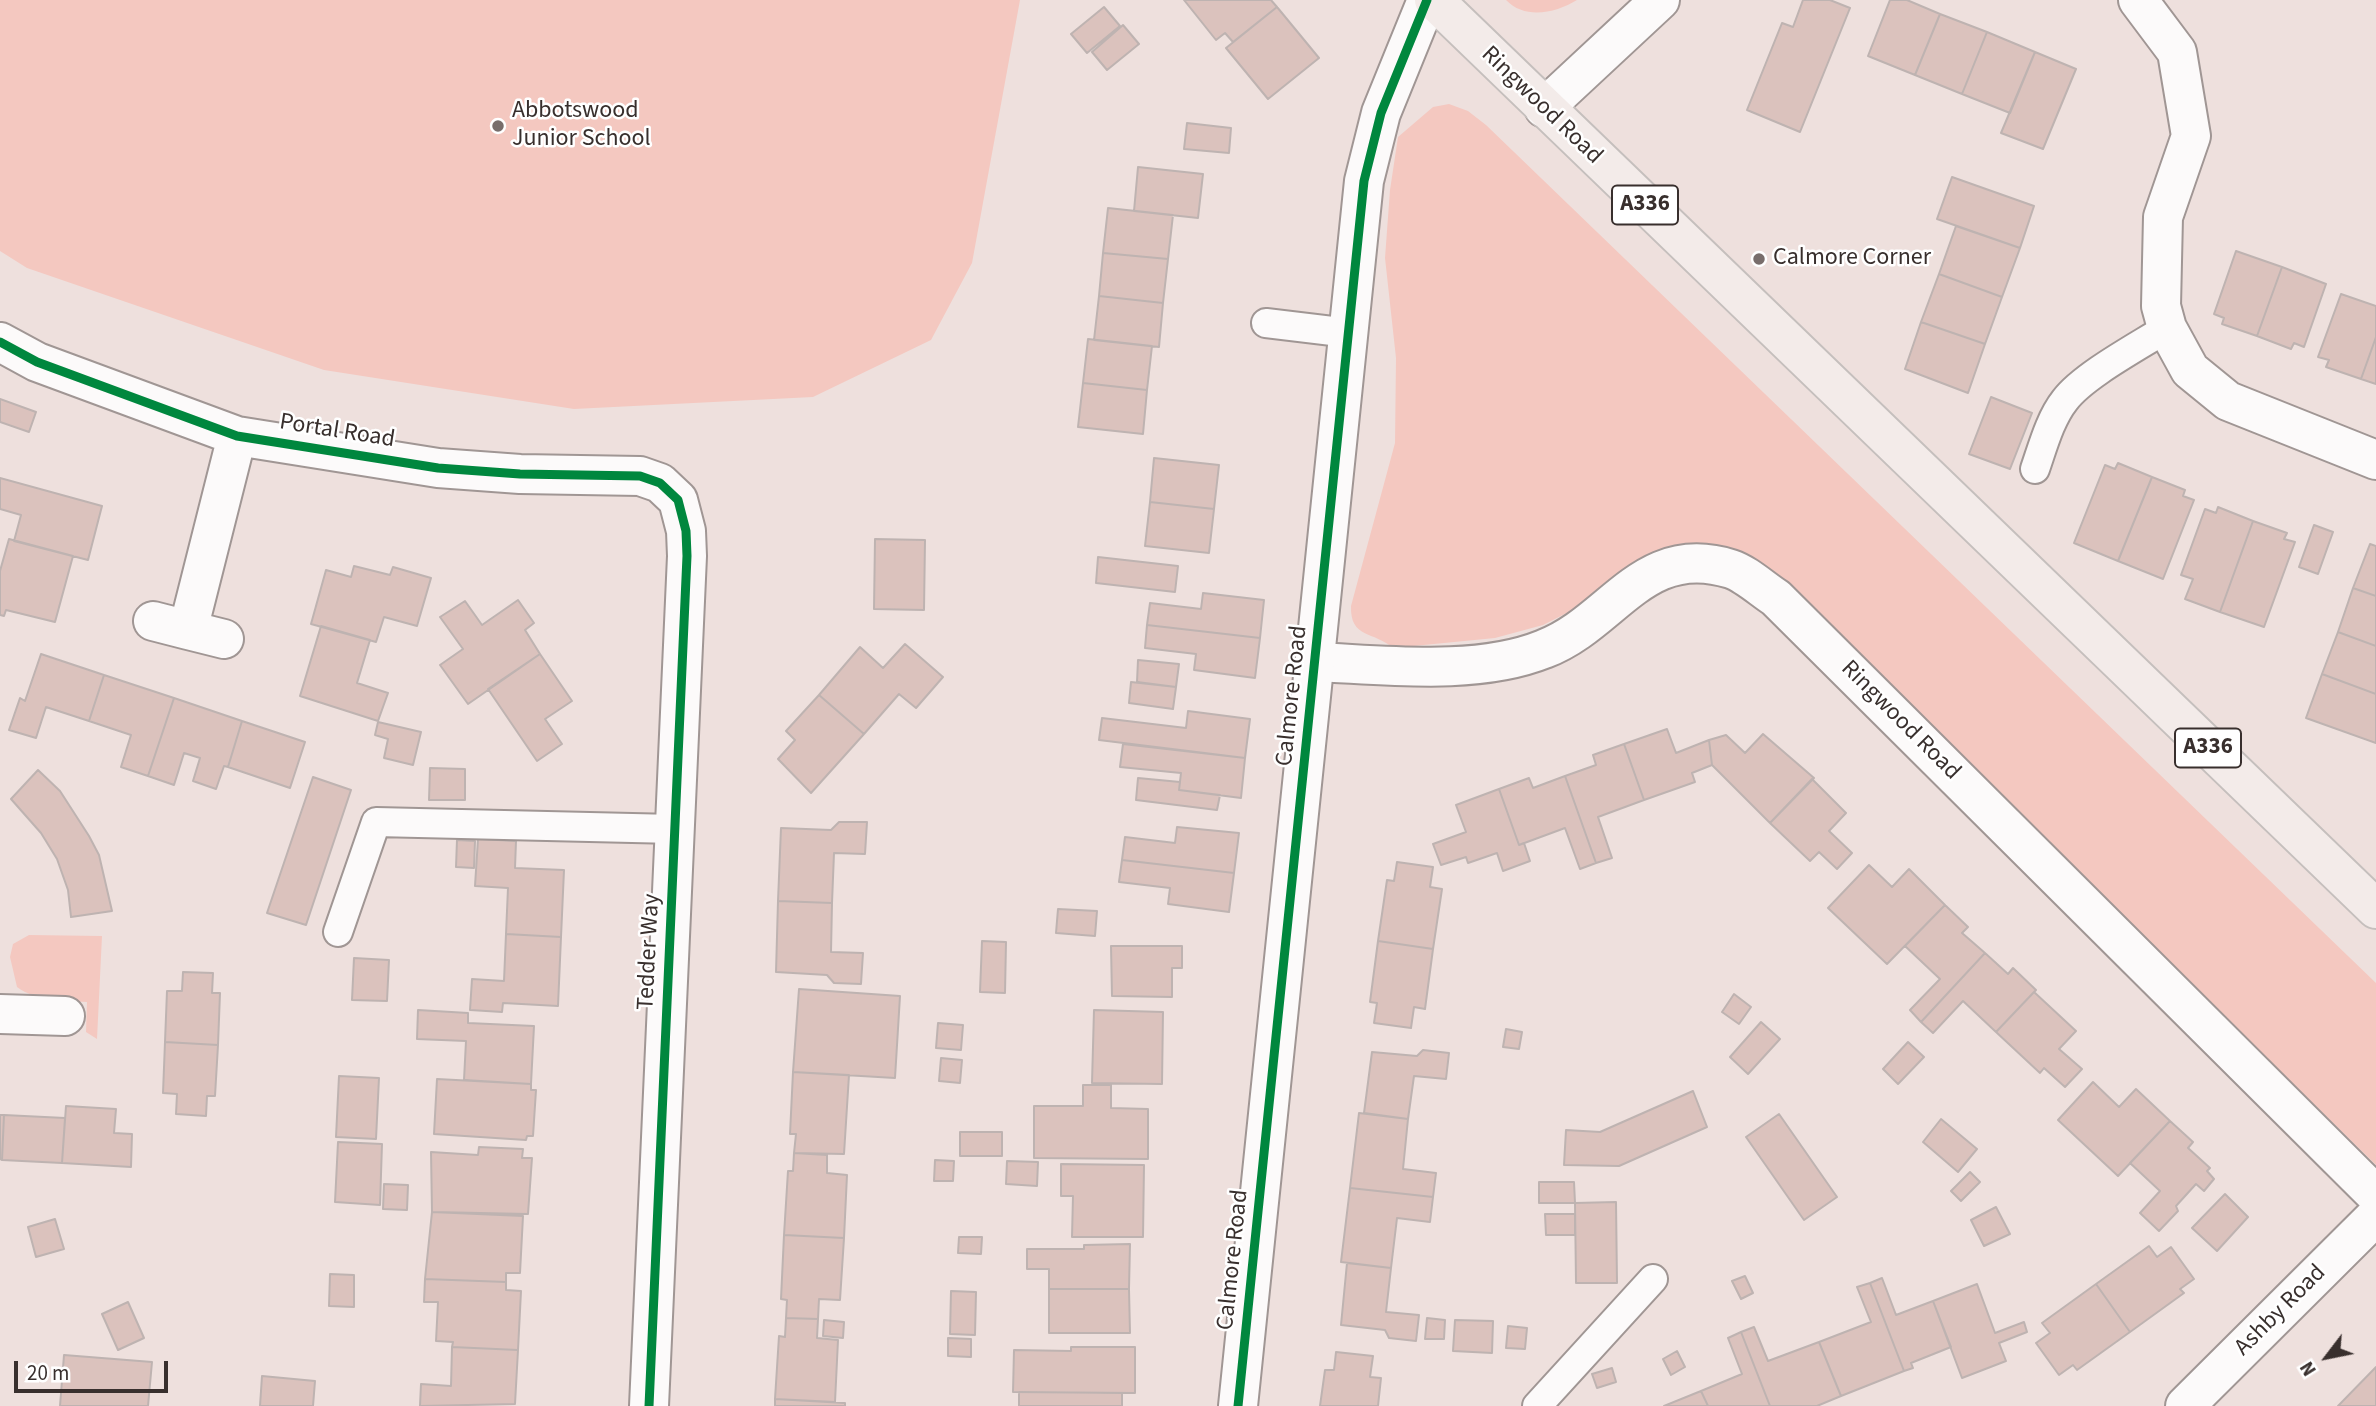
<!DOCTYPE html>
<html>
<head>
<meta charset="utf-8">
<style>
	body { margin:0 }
	#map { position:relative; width:2376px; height:1406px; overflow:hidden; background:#eee0dd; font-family:"Source Sans 3",sans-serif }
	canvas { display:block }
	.north { position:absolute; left:2292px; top:1322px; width:70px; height:70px; -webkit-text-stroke:5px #fff; paint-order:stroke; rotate:238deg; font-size:19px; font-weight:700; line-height:28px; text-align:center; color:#382f2d }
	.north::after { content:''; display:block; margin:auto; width:24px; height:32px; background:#382f2d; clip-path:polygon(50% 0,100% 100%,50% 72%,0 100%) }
	.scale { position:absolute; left:14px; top:1361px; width:154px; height:32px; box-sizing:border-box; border:4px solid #382f2d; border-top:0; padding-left:9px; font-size:21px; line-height:24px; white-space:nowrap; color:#382f2d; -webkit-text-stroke:5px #fff; paint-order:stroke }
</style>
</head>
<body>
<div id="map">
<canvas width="2376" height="1406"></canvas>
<div class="north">N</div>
<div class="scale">20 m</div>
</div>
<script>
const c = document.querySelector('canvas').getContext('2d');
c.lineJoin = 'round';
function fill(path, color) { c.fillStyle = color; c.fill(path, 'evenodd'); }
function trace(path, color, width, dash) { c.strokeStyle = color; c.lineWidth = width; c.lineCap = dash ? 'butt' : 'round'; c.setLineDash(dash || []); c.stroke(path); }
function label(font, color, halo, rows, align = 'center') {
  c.font = font + ' "Source Sans 3",sans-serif'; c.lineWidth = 5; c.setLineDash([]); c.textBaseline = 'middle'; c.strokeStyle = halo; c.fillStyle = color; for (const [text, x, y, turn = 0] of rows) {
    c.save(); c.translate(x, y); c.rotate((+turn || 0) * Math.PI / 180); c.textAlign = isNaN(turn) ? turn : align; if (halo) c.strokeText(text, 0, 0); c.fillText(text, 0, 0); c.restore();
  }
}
fill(new Path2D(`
	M0,0H1020L972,263L931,340L813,397L574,409L324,370L27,268L0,251Z
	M1506,0H1577C1556,13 1525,20 1506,0Z
	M1449,104L1468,111L1486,125L2376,983V1165L1787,588C1757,563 1741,551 1702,545L1543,625L1495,638L1393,648C1374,631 1350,639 1351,606L1395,443L1396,358L1385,258L1390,190L1398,137L1433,107Z
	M29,935L102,936L97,1039L86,1032L87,1002C62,1001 38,1002 17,987L10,957L13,944Z`), '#f4c8c0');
const building = new Path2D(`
	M1184,0H1271L1277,7L1233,42L1225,33L1216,40Z
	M1803,0H1830L1850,8L1800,132L1747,110L1782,23L1793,27Z
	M1890,0H1907L1940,14L1915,75L1868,56Z
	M1104,7L1120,26L1087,53L1071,34Z
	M1277,7L1319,58L1268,99L1226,48Z
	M1940,14L1987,32L1962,94L1915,75Z
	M1123,25L1139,44L1107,70L1092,52Z
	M1987,32L2035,52L2010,113L1962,94Z
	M2035,52L2076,69L2043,149L2001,133Z
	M1187,123L1231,128L1229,153L1184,149Z
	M1138,167L1203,174L1198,218L1134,211Z
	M1952,177L2034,206L2020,248L1937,219Z
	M1108,208L1173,215L1168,259L1103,253Z
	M1956,226L2020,248L2002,297L1939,274Z
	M2236,251L2282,267L2257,336L2222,324L2224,318L2214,314Z
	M1103,253L1168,259L1163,303L1099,296Z
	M2282,267L2326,284L2304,347L2294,343L2291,349L2257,336Z
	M1939,274L2002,297L1985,344L1921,322Z
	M2341,294L2376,306V337L2361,379L2326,367L2329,360L2318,357Z
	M1099,296L1163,303L1159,347L1094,340Z
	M1921,322L1985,344L1968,393L1905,369Z
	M2376,337V384L2361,379Z
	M1088,339L1152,346L1147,390L1083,383Z
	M1083,383L1147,390L1143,434L1078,427Z
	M1991,397L2032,413L2010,469L1969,454Z
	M0,399L36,412L29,432L0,422Z
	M1154,458L1219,465L1214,509L1150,502Z
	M2118,463L2152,477L2118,561L2074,543L2105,465L2115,469Z
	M2152,477L2185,490L2183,496L2194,500L2163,579L2118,561Z
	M0,478L102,506L88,560L14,541L21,515L0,509Z
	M1150,502L1214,509L1209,553L1145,546Z
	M2218,507L2253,521L2220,612L2185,599L2193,579L2181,575L2205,509L2216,513Z
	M2253,521L2287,533L2284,539L2295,542L2264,627L2220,612Z
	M2314,525L2333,532L2318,574L2299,567Z
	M9,539L73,556L55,622L6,610L4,616L0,615V571Z
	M875,539L925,540L924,610L874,609Z
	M2370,544L2376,546V596L2353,588Z
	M1098,557L1178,566L1175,592L1096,583Z
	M354,566L390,575L393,567L431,578L417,626L384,617L376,642L311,624L326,570L351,577Z
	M2353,588L2376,596V646L2338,632Z
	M1203,593L1264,600L1260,638L1147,625L1150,603L1201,609Z
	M518,600L534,623L525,630L540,654L468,704L440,665L463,649L440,617L465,601L482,625Z
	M1147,625L1260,638L1255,678L1194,670L1196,654L1145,648Z
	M321,626L370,640L357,683L388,693L378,721L300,696Z
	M2338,632L2376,646V694L2322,674Z
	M905,644L943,677L916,708L899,694L864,734L819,695L860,647L883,668Z
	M41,654L104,675L89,721L46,707L36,738L9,730L20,698L25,701Z
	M540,654L572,701L545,719L562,744L537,761L488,689Z
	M1138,660L1179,664L1176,687L1137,682Z
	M2322,674L2376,694V743L2306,718Z
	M104,675L174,698L148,776L121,767L131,735L89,721Z
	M1131,682L1176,687L1173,709L1129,703Z
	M819,695L864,734L811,793L778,759L795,740L786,731Z
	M174,698L242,721L228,767L224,766L216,789L193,781L200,758L184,753L174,785L148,776Z
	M1188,711L1250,719L1245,758L1099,740L1102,718L1186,728Z
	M242,721L305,742L290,788L228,767Z
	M378,722L421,732L413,765L384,758L388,739L375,735Z
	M1667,729L1676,753L1709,740L1712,765L1692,773L1695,782L1644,800L1624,744Z
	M1763,734L1814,778L1770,823L1712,765L1709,740L1726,735L1745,753Z
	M1123,744L1245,758L1241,798L1179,790L1181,773L1120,767Z
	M1624,744L1644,800L1598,817L1612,858L1596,863L1565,776L1596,765L1593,755Z
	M430,768L465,769V800H429Z
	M38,770L60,791L89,836L99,855L112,911L71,917L68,890L57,859L41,833L11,799Z
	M1565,776L1596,863L1580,869L1565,828L1519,845L1499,789L1529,778L1533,788Z
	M313,777L351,790L306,925L267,913Z
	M1138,778L1180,782L1179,790L1220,795L1217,810L1136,800Z
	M1812,779L1846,813L1829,831L1852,853L1837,869L1819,852L1810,861L1770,823Z
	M1499,789L1519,845L1524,843L1530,861L1503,871L1497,853L1468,863L1466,857L1441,865L1433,844L1466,832L1456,805Z
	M839,822H867L865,854L834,853L832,903L778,901L781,828L831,830Z
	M1177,827L1239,833L1234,873L1122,860L1125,837L1175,843Z
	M478,839L516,841L515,868L564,870L561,937L506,934L508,888L475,886Z
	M457,840L475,841L474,868L456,867Z
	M1122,860L1234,873L1229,912L1168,904L1170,888L1119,882Z
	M1397,862L1433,867L1430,887L1442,889L1433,949L1378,941L1387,880L1394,881Z
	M1869,865L1892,887L1909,869L1945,905L1887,964L1828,908Z
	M778,901L832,903L831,952L863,953L861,984L834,983L827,975L776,972Z
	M1945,905L1968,927L1962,933L1985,953L1921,1022L1910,1010L1940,979L1905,946Z
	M1058,909L1097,911L1095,936L1056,933Z
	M506,934L561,937L558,1006L503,1003L502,1012L470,1010L472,979L504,981Z
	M982,941L1006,942L1005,993L980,992Z
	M1378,941L1433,949L1425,1009L1414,1007L1411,1028L1374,1023L1377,1003L1370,1002Z
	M1111,946H1182V968H1172V997L1112,996Z
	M1985,953L2008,974L2013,968L2036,990L1996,1032L1963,1001L1933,1033L1921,1022Z
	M354,958L389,960L387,1001L352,1000Z
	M183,972L213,973L212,993H220L218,1045L165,1042L167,991H182Z
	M799,989L900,996L895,1078L793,1072Z
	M2034,992L2076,1031L2059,1049L2082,1069L2065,1087L2044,1068L2040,1073L1996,1032Z
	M1734,994L1751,1007L1739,1024L1722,1012Z
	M418,1010L468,1013V1023L534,1026L531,1084L464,1080L466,1041L417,1039Z
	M1094,1010L1163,1012L1162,1084L1092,1083Z
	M1761,1022L1780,1039L1748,1074L1730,1057Z
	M938,1023L963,1025L961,1050L936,1048Z
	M1506,1029L1522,1032L1519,1049L1503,1047Z
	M165,1042L218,1045L215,1096H207L206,1116L176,1114L177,1094L163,1093Z
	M1908,1042L1924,1057L1898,1084L1883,1069Z
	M1423,1050L1449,1053L1446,1079L1414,1076L1408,1119L1364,1113L1372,1052L1417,1056Z
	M941,1058L962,1060L960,1083L939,1081Z
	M793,1072L849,1075L844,1154L794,1153L796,1134H790Z
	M339,1076L379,1078L376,1139L336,1137Z
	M437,1079L531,1084V1090H536L533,1136H527L526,1140L434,1134Z
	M2093,1082L2119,1107L2136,1089L2170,1121L2118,1176L2058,1120Z
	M1083,1085H1111V1108L1148,1109V1159L1034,1158V1106H1083Z
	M1693,1091L1707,1127L1619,1166L1564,1165L1566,1130L1600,1132Z
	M66,1106L116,1109L114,1133L132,1134L131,1167L62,1163Z
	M1359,1113L1408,1119L1403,1169L1436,1173L1433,1197L1350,1188Z
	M1779,1114L1837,1197L1804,1220L1746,1137Z
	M0,1115H4L2,1160L0,1159Z
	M4,1115L65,1118L62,1163L2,1160Z
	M1941,1119L1977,1149L1958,1172L1923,1142Z
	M2170,1121L2193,1142L2188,1148L2210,1168L2207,1171L2214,1179L2204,1191L2196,1184L2176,1206L2178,1211L2159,1231L2140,1213L2160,1191L2130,1163Z
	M960,1132H1002V1156H960Z
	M338,1142L382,1144L380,1205L335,1202Z
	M479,1147L523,1149L522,1158H532L528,1214L432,1212L431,1152L478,1155Z
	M794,1153L827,1155V1173L847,1175L844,1238L784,1235L788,1171H793Z
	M935,1160L954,1161L953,1181H934Z
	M1007,1161L1038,1162L1037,1186L1006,1184Z
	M1061,1164L1144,1165L1143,1237H1072L1073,1196H1061Z
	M1970,1172L1980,1182L1961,1201L1951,1191Z
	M1539,1182H1574L1575,1203H1539Z
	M384,1184L408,1185L407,1210L383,1209Z
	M1350,1188L1433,1197L1430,1222L1397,1218L1391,1268L1341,1262Z
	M2225,1194L2248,1217L2217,1251L2192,1228Z
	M1616,1202L1617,1283H1576L1575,1203Z
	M1996,1207L2010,1234L1984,1246L1971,1220Z
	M432,1212L523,1216L520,1273H506V1282L425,1279Z
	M1545,1214H1575V1235H1546Z
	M55,1219L64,1249L36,1257L28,1227Z
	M784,1235L844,1238L840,1300L819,1299L818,1319L786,1318L787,1300L781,1299Z
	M959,1237H982L981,1254L958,1253Z
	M1130,1244L1129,1289H1049V1269H1027V1249H1084V1245Z
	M2149,1246L2157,1257L2171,1247L2194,1279L2180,1289L2184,1293L2130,1332L2096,1284Z
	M1347,1263L1391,1268L1386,1312L1419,1315L1416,1341L1389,1338L1385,1330L1341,1325Z
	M330,1274L354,1275V1307L329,1306Z
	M1745,1276L1753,1293L1741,1299L1732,1281Z
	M1882,1278L1896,1315L1933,1301L1951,1347L1911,1363L1913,1368L1904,1371L1870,1283Z
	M425,1279L506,1282V1290L521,1291L518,1350L452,1347L453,1342L436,1341L438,1302H424Z
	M1870,1283L1904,1371L1841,1396L1819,1342L1871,1322L1857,1287Z
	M1977,1284L1995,1333L2024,1322L2027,1332L1999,1343L2006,1361L1962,1378L1933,1301Z
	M2096,1284L2130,1332L2077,1370L2073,1365L2059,1375L2036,1343L2050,1333L2042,1323Z
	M1049,1289H1129L1130,1333H1049Z
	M951,1291L976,1292L975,1335L950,1334Z
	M128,1302L144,1338L118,1350L102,1314Z
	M786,1318L818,1319L817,1338L838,1340L835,1402L775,1399L779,1336L785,1337Z
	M1427,1318L1445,1320L1444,1339H1425Z
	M824,1320L844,1322L843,1338L823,1336Z
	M1455,1320L1493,1321L1492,1353L1453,1351Z
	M1508,1326L1527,1328L1525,1349L1506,1348Z
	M1754,1327L1768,1361L1819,1342L1841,1396L1817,1406H1770L1741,1332Z
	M1741,1332L1770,1406H1708L1701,1391L1742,1374L1728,1338Z
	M948,1338L971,1339V1357L948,1356Z
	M452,1347L518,1350L515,1404L420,1406L421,1384L451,1386Z
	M1071,1347H1135V1393L1013,1392L1014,1350L1071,1351Z
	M1677,1351L1685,1367L1671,1375L1663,1359Z
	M1336,1352L1373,1356L1370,1377L1381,1378L1378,1406H1320L1325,1370H1334Z
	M64,1355L152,1362L148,1406H60Z
	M2376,1367V1406H2338Z
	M1612,1368L1616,1382L1597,1388L1592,1374Z
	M262,1376L315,1381L313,1406H260Z
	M1701,1391L1708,1406H1664Z
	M1019,1392L1122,1393V1406H1019Z
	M775,1399L845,1403V1406H775Z`);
fill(building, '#dbc2bd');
trace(building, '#beb3b1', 2);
const service = new Path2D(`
	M1266,323L1349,333
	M2035,469C2043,446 2050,419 2065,400C2084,375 2139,346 2167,328
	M338,932L376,822L675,829
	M1537,1406L1653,1279`);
const minor = new Path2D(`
	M2138,0L2177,52L2191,136L2163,217L2161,306L2167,328L2190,370L2228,401L2376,460
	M1544,108L1660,0
	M0,342L37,362L237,436L438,468L520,474L640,476L660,483L678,500L686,531L687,556L649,1406
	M153,621L188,630
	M224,639L188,630L237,436
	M1316,662C1387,665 1477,676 1544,649C1613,623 1643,541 1731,569C1746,574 1762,589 1776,598L2376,1195
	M0,1014L65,1016
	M2185,1406L2376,1216`);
const tertiary = new Path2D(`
	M1238,1406L1364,181L1381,113L1427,0`);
const primary = new Path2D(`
	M1434,0L2376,909`);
trace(service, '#a09694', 32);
trace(minor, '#a09694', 42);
trace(tertiary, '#a09694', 42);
trace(primary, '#c5bfbd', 42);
trace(service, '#fcfafa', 28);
trace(minor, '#fcfafa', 38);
trace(tertiary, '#fcfafa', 38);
trace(primary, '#f3ebe9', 38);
trace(new Path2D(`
	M0,342L37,362L237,436L438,468L520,474L640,476L660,483L678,500L686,531L687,556L649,1406
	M1238,1406L1364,181L1381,113L1427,0`), '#00873e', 9);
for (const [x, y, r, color] of [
	[498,126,7,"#786d6b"],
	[1759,259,7,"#786d6b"]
]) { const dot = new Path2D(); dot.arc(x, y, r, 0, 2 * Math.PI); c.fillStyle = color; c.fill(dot); trace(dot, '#fff', 2.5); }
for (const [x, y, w] of [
	[1645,205,66],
	[2208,748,66]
]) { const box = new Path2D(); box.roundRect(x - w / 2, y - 19.5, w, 39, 5); c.fillStyle = '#fff'; c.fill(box); trace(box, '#382f2d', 2); }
label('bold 23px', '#382f2d', null, [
	["A336",1645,205],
	["A336",2208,748]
]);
label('24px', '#382f2d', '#fff', [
	["Ringwood Road",1541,106,44],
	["Portal Road",337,432,9],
	["Calmore Road",1293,696,-84],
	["Ringwood Road",1900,721,45],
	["Tedder Way",650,952,-87],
	["Calmore Road",1234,1260,-84],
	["Ashby Road",2281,1311,-45]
]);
label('24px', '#382f2d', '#fff', [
	["Abbotswood",512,112],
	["Junior School",512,140],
	["Calmore Corner",1773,259]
], 'left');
</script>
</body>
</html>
